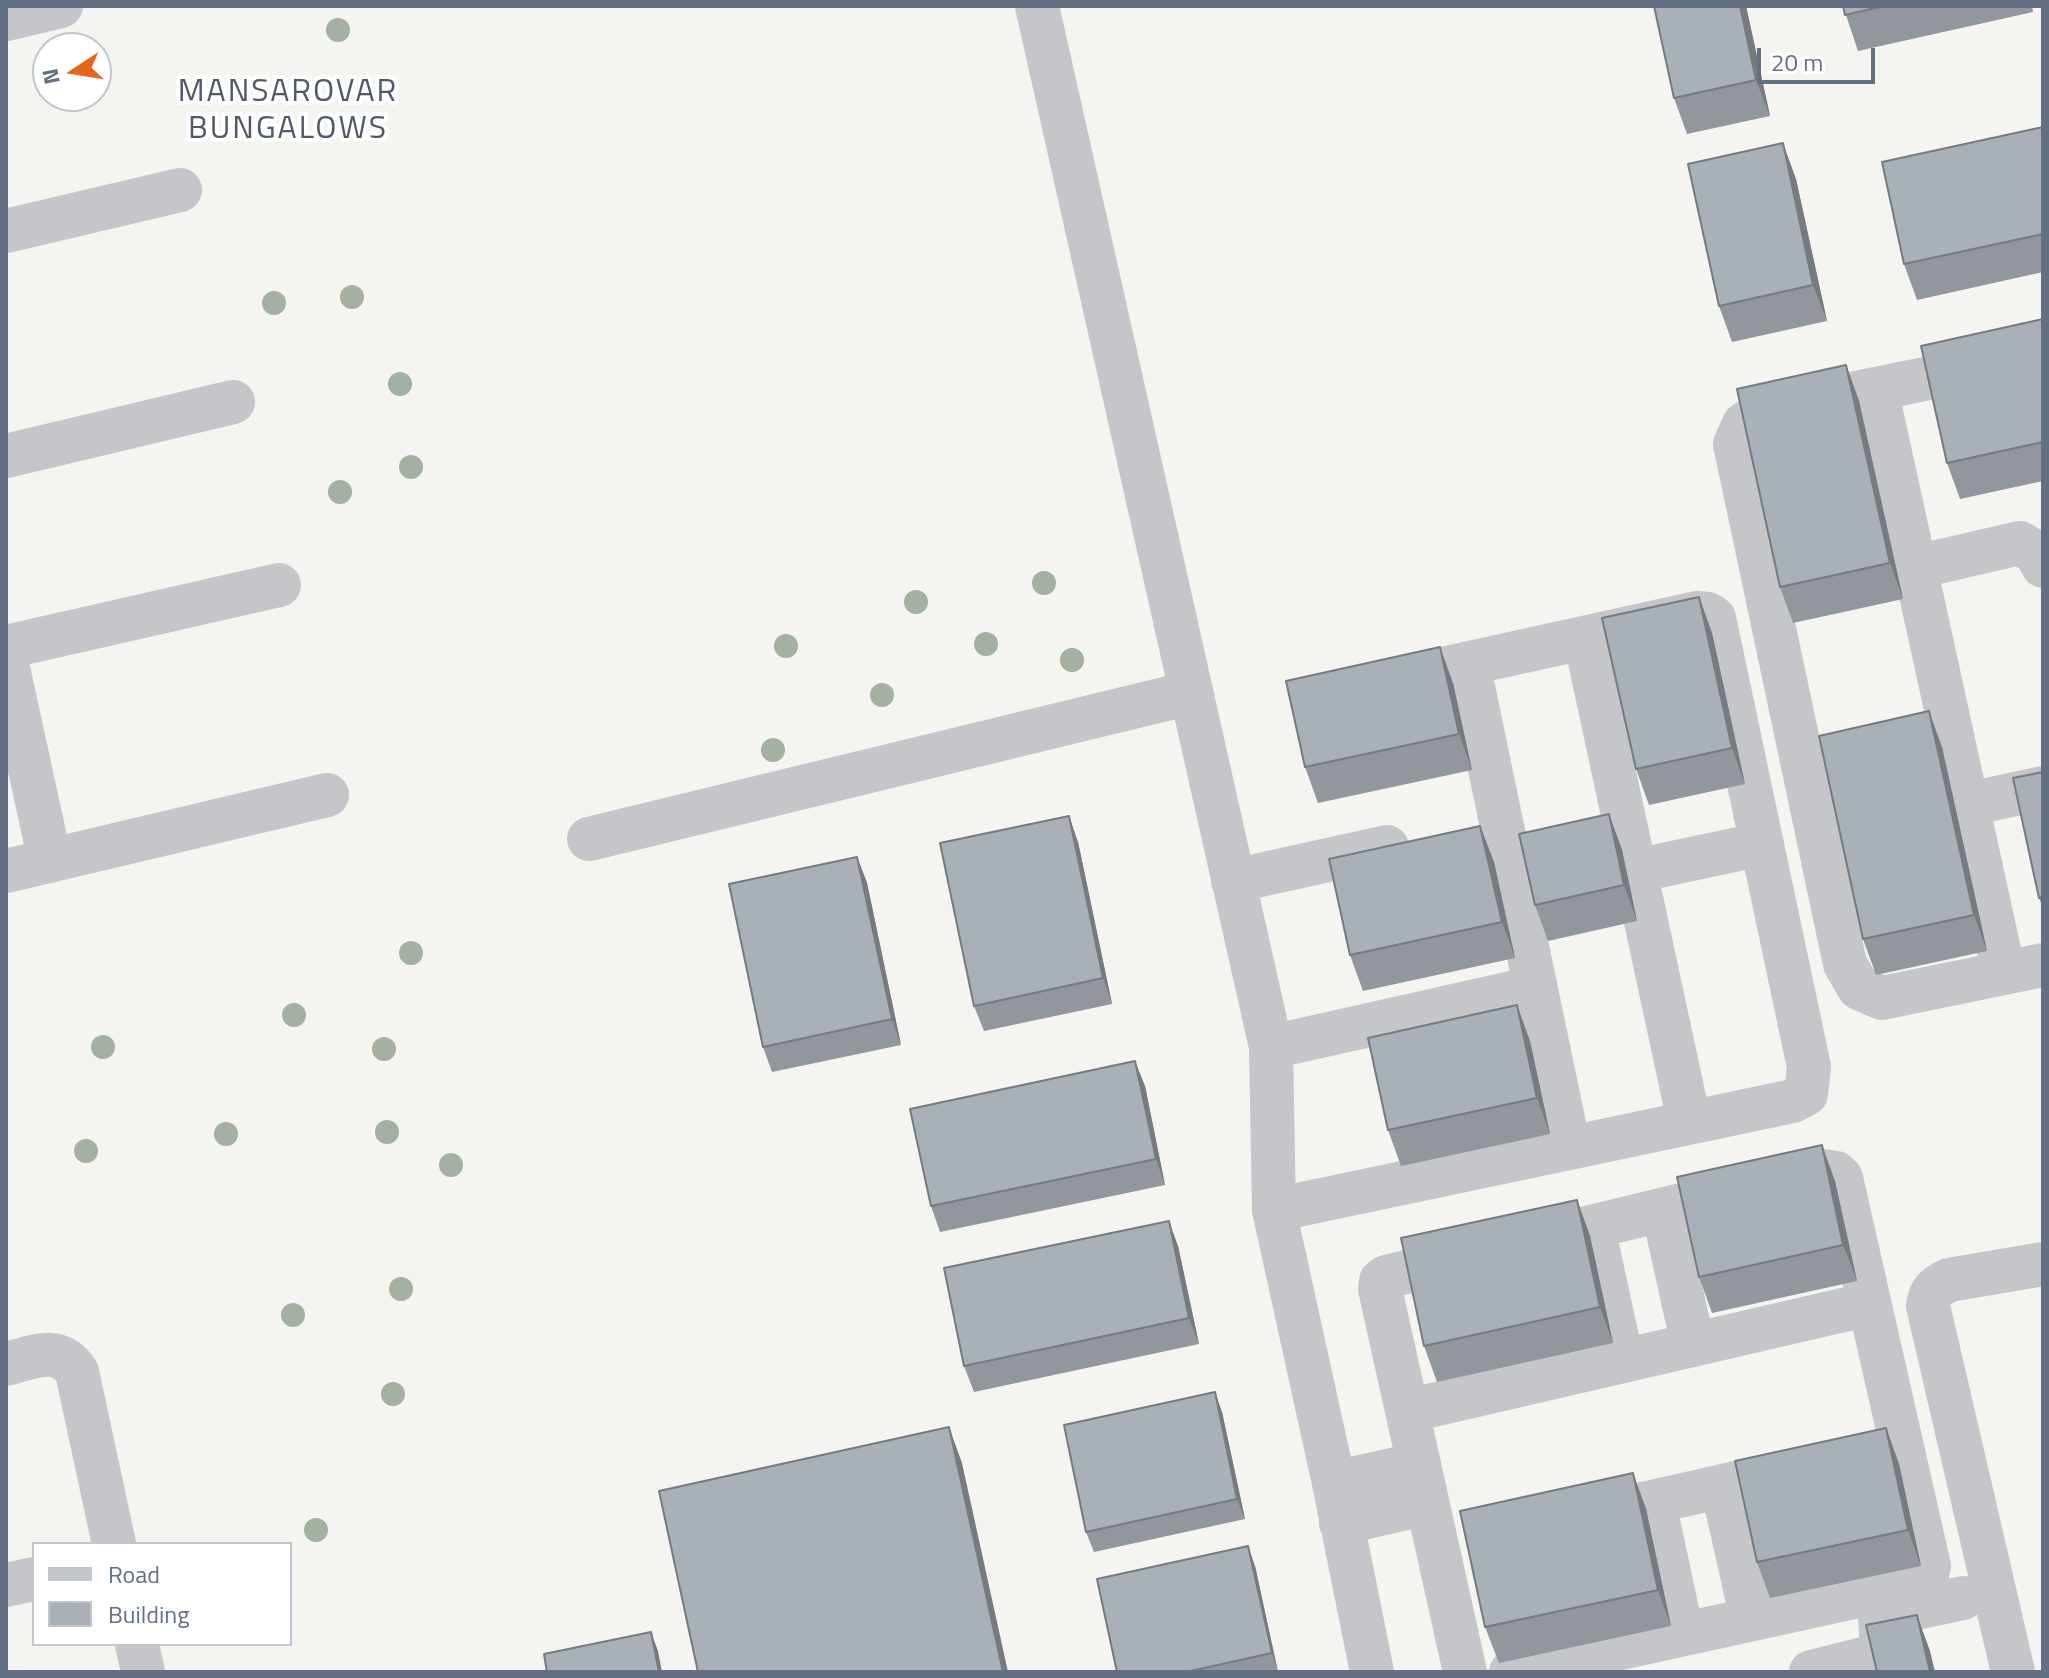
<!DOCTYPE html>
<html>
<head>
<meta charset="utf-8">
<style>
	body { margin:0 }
	#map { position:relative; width:2049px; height:1678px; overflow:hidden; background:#f4f4f0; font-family:"Titillium Web",sans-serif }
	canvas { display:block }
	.frame { position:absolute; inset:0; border:8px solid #627082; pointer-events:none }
	.legend { position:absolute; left:32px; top:1542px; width:260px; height:104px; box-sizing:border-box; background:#fff; border:2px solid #c0c6cd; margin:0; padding:10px 14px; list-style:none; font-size:24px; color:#627082 }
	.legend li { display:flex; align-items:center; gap:16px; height:40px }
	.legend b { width:40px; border:2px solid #c0c6cd }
	.north { position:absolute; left:32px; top:32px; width:80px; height:80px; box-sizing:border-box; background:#fff; border:2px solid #c0c6cd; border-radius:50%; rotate:258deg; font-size:22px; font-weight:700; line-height:32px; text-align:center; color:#627082 }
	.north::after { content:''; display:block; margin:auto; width:28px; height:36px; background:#e7641d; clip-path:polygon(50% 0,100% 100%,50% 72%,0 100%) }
	.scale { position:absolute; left:1757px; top:48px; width:118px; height:36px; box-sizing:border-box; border:4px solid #627082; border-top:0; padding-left:10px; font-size:24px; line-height:28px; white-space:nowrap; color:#627082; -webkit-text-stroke:6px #fff; paint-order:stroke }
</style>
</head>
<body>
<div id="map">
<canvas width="2049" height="1678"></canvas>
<div class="frame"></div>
<ul class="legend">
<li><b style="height:10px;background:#c4c6ca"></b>Road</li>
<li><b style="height:22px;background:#a9b0b7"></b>Building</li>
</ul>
<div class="north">N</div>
<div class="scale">20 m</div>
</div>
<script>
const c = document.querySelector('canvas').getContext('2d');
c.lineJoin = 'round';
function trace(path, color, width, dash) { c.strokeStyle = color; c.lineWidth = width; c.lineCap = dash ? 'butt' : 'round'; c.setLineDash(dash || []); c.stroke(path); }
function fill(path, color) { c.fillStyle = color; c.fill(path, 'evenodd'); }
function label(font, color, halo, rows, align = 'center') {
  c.font = font + ' "Titillium Web",sans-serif'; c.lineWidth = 8; c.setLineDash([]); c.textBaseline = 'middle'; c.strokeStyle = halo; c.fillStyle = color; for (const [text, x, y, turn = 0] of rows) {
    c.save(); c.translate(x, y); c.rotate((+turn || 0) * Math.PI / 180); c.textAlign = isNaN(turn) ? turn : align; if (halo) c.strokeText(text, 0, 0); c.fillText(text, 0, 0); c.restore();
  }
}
trace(new Path2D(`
	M1037,6L1271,1047L1274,1210L1334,1483L1372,1672
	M6,19L61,6
	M6,231L180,190
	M2043,355L1762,412L1744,424L1735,444L1845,964L1859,988L1882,998L2043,965
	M1876,389L2004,973
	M6,456L233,402
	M1916,567L2020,543L2036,553L2043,566
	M1585,638L1689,1121
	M6,647L279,585
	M6,659L50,861
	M1468,663L1569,1148
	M1969,804L2043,788
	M589,839L1190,693
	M6,871L327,795
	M1635,871L1762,844
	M1233,881L1387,847
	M1271,1047L1534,988
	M1274,1210L1793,1101L1806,1094L1809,1067L1714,618L1708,614L1697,613L1388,681
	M1663,1210L1693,1345
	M1593,1227L1622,1361
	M6,1364C34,1357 59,1344 77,1372L114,1544
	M1407,1411L1869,1304
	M1334,1483L1419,1464
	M1722,1486L1752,1619
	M1654,1502L1682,1634
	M1585,1517L1799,1469
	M1341,1523L1427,1503
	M6,1585L34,1579
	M137,1644L143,1672
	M1465,1672L1380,1289L1381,1281L1386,1277L1466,1257
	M1511,1672L1922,1582L1926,1580L1929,1566L1841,1178L1836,1173L1823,1171L1529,1242
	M1811,1672L1879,1655L1882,1647L1880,1619L1888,1614L1963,1598
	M2013,1672L1928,1306C1930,1291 1935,1287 1949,1280L2043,1264`), '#c4c6ca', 44);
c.fillStyle = '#a4b0a1';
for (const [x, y] of [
	[338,30],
	[352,297],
	[274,303],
	[400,384],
	[411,467],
	[340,492],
	[1044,583],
	[916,602],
	[986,644],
	[786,646],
	[1072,660],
	[882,695],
	[773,750],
	[411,953],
	[294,1015],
	[103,1047],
	[384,1049],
	[387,1132],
	[226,1134],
	[86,1151],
	[451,1165],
	[401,1289],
	[293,1315],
	[393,1394],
	[316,1530]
]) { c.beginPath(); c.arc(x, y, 12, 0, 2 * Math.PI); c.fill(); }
fill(new Path2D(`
	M1654,6H1746L1770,116L1687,134L1674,98Z
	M1843,6H2032L2033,12L1858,51Z
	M2043,127V272L1917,300L1904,264Z
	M1796,179L1827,321L1732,342L1719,306Z
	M2043,319V481L1960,499L1947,463Z
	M1846,365L1859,401L1903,599L1793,623L1780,587Z
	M1699,597L1712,633L1745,784L1649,805L1636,769Z
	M1453,683L1472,770L1318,803L1305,767Z
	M1942,747L1987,951L1876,975L1863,939Z
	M2043,772V909L2039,898Z
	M1609,814L1622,850L1637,921L1548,941L1535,905Z
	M1480,826L1494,862L1515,958L1363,991L1350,955Z
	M1078,842L1112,1004L984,1031L974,1006Z
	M857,857L867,883L901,1045L772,1072L763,1047Z
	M1530,1041L1550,1134L1401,1166L1388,1130Z
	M1145,1086L1165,1185L940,1232L931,1206Z
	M1835,1181L1857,1281L1712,1313L1699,1277Z
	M1577,1200L1590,1236L1613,1343L1437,1382L1424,1346Z
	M1178,1246L1199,1344L974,1392L964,1366Z
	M1222,1412L1245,1519L1094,1552L1086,1532Z
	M1886,1428L1899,1464L1921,1566L1770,1598L1757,1562Z
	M1633,1473L1646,1509L1671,1626L1499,1663L1485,1627Z
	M1255,1566L1278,1672H1117Z`), '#91979d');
fill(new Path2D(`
	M1740,6H1746L1770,116L1756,80Z
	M1783,143L1796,179L1827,321L1813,285Z
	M1846,365L1859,401L1903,599L1890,563Z
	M1699,597L1712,633L1745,784L1732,748Z
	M1440,647L1453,683L1472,770L1459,734Z
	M1929,711L1942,747L1987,951L1974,915Z
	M1609,814L1622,850L1637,921L1624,885Z
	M1069,816L1078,842L1112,1004L1103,978Z
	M1480,826L1494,862L1515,958L1502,922Z
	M857,857L867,883L901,1045L892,1019Z
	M1517,1005L1530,1041L1550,1134L1537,1098Z
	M1135,1061L1145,1086L1165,1185L1156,1159Z
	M1822,1145L1835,1181L1857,1281L1843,1245Z
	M1577,1200L1590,1236L1613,1343L1600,1307Z
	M1169,1221L1178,1246L1199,1344L1189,1318Z
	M1215,1392L1222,1412L1245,1519L1237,1499Z
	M949,1427L962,1463L1008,1672H1003Z
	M1886,1428L1899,1464L1921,1566L1908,1530Z
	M1633,1473L1646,1509L1671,1626L1658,1590Z
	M1248,1546L1255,1566L1278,1672L1272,1653Z
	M1917,1615L1930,1651L1935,1672H1930Z
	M651,1632L658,1651L662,1672H659Z`), '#767b80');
const building = new Path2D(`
	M1654,6H1740L1756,80L1674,98Z
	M1843,6H1884L1845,15Z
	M2043,127V234L1904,264L1882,162Z
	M1783,143L1813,285L1719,306L1688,164Z
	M2043,319V442L1947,463L1921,346Z
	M1846,365L1890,563L1780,587L1737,389Z
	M1699,597L1732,748L1636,769L1602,618Z
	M1440,647L1459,734L1305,767L1286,681Z
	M1929,711L1974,915L1863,939L1819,736Z
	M2043,772V897L2039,898L2013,778Z
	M1609,814L1624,885L1535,905L1519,834Z
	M1069,816L1103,978L974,1006L940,843Z
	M1480,826L1502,922L1350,955L1329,859Z
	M857,857L892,1019L763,1047L729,884Z
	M1517,1005L1537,1098L1388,1130L1368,1038Z
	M1135,1061L1156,1159L931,1206L910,1109Z
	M1822,1145L1843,1245L1699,1277L1677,1177Z
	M1577,1200L1600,1307L1424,1346L1401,1238Z
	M1169,1221L1189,1318L964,1366L944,1268Z
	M1215,1392L1237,1499L1086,1532L1064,1425Z
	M949,1427L1003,1672H698L659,1491Z
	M1886,1428L1908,1530L1757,1562L1735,1461Z
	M1633,1473L1658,1590L1485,1627L1460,1511Z
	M1248,1546L1272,1653L1186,1672H1117L1097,1579Z
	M1917,1615L1930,1672H1877L1866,1625Z
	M651,1632L659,1672H547L544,1654Z`);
fill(building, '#a9b0b7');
trace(building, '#767b80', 2);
c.letterSpacing = '2px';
label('32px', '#505a67', '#fff', [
	["MANSAROVAR",288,93],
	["BUNGALOWS",288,130]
]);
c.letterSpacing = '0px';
</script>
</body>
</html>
